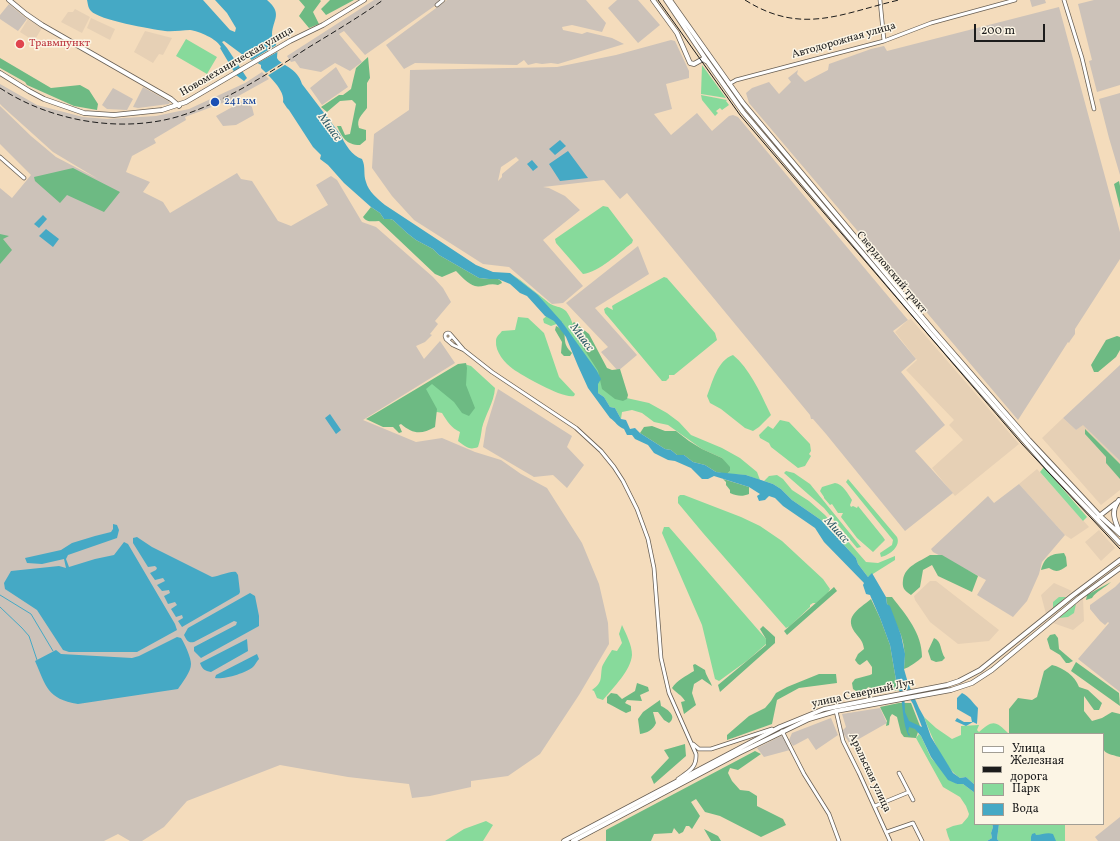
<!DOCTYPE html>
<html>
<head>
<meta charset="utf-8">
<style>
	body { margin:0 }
	#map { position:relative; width:1120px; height:841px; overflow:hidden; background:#f4dcbc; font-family:Vollkorn,serif }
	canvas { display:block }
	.legend { position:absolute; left:974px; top:733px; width:130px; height:92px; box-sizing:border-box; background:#fcf5e5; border:1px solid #a29e95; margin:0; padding:5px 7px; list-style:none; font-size:12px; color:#1c1c1c }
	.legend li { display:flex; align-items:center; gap:8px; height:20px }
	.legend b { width:20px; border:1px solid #a29e95 }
	.scale { position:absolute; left:974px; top:24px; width:71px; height:18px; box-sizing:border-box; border:2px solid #1c1c1c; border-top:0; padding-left:5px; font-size:12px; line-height:14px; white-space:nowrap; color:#1c1c1c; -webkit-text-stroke:3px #fcf5e5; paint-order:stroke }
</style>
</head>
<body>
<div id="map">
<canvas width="1120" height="841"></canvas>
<ul class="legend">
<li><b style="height:5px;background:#fff"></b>Улица</li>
<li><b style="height:5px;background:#1c1c1c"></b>Железная дорога</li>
<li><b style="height:11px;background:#87da9b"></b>Парк</li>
<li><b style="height:11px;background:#45a9c5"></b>Вода</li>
</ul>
<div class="scale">200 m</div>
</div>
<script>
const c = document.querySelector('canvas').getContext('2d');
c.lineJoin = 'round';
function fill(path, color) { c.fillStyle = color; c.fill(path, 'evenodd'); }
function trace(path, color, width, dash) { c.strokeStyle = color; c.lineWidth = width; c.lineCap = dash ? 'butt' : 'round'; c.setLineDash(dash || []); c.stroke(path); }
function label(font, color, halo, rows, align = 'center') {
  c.font = font + ' Vollkorn,serif'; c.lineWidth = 3; c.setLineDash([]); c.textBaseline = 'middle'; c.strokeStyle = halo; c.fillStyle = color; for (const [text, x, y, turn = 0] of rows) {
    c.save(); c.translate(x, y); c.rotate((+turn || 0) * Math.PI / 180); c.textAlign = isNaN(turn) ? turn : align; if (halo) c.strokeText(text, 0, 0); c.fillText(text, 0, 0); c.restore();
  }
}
fill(new Path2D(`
	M75,9L90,17L82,33L61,22L68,12H73Z
	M91,18L115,29L110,40L87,28Z
	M28,19L42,28L34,41L20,32Z
	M145,31L172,38L163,55L159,54L153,63L134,52Z
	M911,319L1019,444L955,496L932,468L963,440L949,425L954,420L906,370L917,360L895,332L908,320Z
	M1063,418L1076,430L1083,424L1120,461V490L1101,505L1042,438Z
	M1037,469L1089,527L1071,539L1065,535L1019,484Z
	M1099,530L1115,548L1101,561L1085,542Z
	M930,581H936L999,630L989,641L958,644L930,622L915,600L914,596Z
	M1054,583L1072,591L1046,614L1041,595Z
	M1083,598L1084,621L1073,630L1053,623Z`), '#e6d0b5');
fill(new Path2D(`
	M374,0H443L365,55L344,31L339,34L362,62L350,71L335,63L321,72L300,68L295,61L291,62L287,56Z
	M447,0H538L544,7L538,0H586L606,23L602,32L572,25L562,27L563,30L582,34L587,32L612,38L624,44L558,64L551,63L542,64L536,63L528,65L524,60L517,65L415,63L404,69L386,45Z
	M617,0H638L660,25L638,43L608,8Z
	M1030,0H1045L1046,3L1032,7Z
	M1094,0H1120V85L1097,92L1089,61L1092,60L1078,4Z
	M9,4L27,19L18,31L0,19V15Z
	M1059,7L1120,232V259L1075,329V334L1070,341L1069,343L1068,342L1018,420L749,103L746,93L752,88L769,82L779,94L791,82L788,78L798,70L797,74L805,82L828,70L829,64L871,49L884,46L887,51Z
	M671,40L675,41L689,71V78L666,84L672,109L654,114L671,135L697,113L712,131L729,116L733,115L738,117L908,320L893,331L916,359L901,372L945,425L915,451L953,493L905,531L826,434L813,419H811L810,415L627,193L620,199L604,180L543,187L549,188L565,196L580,210L543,240L583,286L563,303L552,304L509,267L483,264L414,220L392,196L372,168L374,134L409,110L410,70L557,67L616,55ZM516,157L519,160L502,174V177L498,181L501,167Z
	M336,67L348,87L322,105L310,88Z
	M262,72L269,79L233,99L185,117L186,120L154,139L156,143L132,156L126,172L150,182L143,192L163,202L170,213L237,173L241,179L252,181L278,221L291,226L328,205L316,185L331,176L337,180L362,222L376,227L433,277L443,288L451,302L435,321L438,324L430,334L432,335L425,342L416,346L424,359L440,341L455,363L363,420L416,442L442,438L475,452L501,460L521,474L547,488L582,543L599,584L608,623L609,644L579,695L540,754L508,776L471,781V787L430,796L412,798L409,784L348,777L280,765L187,801L164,827L142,841H130L118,834L104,841H0V188L12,198L31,175L0,144V106L31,136L56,157L98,179L53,152L3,107L0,104V84L37,105L83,117L107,119L156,116L189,109L245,83Z
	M143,87L170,102L169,104L138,108L133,107Z
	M113,88L133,99L127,110L107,109L102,105Z
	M1120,93V175L1109,138L1099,99Z
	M245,100L252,107L254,115L236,125L223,126L216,116Z
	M638,246L649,274L595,308L637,355L618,371L601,352L608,347L566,303Z
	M1120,365V461L1083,425L1076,430L1063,418Z
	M498,389L572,436L567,447L584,465L567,488L553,475L534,477L483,447L486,428Z
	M1019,484L1065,535L1042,562L1039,574L1027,601L1013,617L977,595L986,580L933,552L931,549L988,496L994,503Z
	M1120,582V692L1078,659L1109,623L1108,622L1105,625L1100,621L1090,609V605L1115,587Z
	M880,708L887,723L850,744L843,733V730L846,727L842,714Z
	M831,718L838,735L816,750L808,738L793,746L789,740L792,733Z
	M781,736L785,737L790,750L764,757L757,748Z
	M1120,817V841H1098L1095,837Z`), '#ccc2b9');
fill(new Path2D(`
	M186,39L217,57L207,74L176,56Z
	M702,65L726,98L701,94Z
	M701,95L727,100L726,101L729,105L722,110L720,108L716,111L718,113L715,116L702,100Z
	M603,206L608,207L633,240L632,243C619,253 599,272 583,274L556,243L555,239Z
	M510,273C524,282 536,293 549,303C554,307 561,306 566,311C571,318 573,323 574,331L622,397L649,403L667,413L679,422L691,435L722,448L740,458L757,472L760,480L746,475L727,474L730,471L722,458L702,449L668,425L654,422L642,413L632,410L622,412L621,419L615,408L610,407L604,397L598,393V384L562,322L551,326L544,323L543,319L548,315L537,294Z
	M664,277L667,278L715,333L717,340L674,375H669V378L666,381H662L605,313L604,309L607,307L613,310L612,306L615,304Z
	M518,317L528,318L544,333L559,377L575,394L574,396C563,399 523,376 513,369C505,363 495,352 496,341C496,336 500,334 502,331L515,330Z
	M733,355C749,368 760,392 769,411L771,415L759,427L753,431L745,428L721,409L710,403L707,396C713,381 717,361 733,355Z
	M464,364L471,366L495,388C494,403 485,415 482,428C481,435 480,441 478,447C469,451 465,446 458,441L460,432C451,428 447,421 442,413L437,412L430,414L399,403Z
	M780,420L789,422L810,444L811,451L809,454L811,456L805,466L798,468L771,447L769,443L760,438L759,435L768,426L773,429Z
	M1044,467L1087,517L1083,521L1040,472Z
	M786,471L794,473L810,484L861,547L857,548L824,508L784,473Z
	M777,475L783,479L792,490L809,501L825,515L866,562L878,563L895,556V560L868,577L858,564L856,558L821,520L792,500L781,489L773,484L764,481L769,476Z
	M848,479L897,537C901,546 890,555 881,557L880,553L892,545L893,540L846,482Z
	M835,483C843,484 848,494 852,500L850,505L851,507L853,506L857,508L858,506L883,537L885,540L873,552L857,538L841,517L843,513H838L832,504L830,505L824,498V497L820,491L822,487Z
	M680,495H684L741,517L760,526L782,541L823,579L830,589L828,593L816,603H813L810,605V607L790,626L786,628L703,533L678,503V497Z
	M664,527H669L766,639V644L748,660L719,681L715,679L702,625L662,533Z
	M1059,597H1066L1053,609V602Z
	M1076,604L1074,613L1068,617L1059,618Z
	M622,625C626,634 632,645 632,655C631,670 613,688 603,700L597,698L594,691L592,690C603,682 600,679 602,667C604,662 609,655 612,650L617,651L622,643L619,634Z
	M924,717L936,728L952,739L961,735V726L979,725L977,730L979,732C993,719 996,721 1009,734H975V785L966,777L960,778C944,768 931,735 924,717Z
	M919,734L921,736L931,758L957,784H963L975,793V824H992L993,827L991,833L992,838L987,841H950L948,836L946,829L953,826L962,824L968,817L969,814L966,806L960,797L943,787L916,738Z
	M486,821L493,825L483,841H445L464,829Z
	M999,824H1065V841H999L997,839Z`), '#87da9b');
fill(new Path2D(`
	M299,0H320L321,1L313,12L319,24L309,28L299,16L305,7Z
	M330,0H354L326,15L321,9Z
	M368,57L370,78L367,83V108C362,115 356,119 359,128L366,130V140L360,145C346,145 342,137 337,126H341L345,135L350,134L356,104L352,100L340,101L327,112L321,107L339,95H343L351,89L356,68Z
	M0,58L51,88L80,85L89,90L98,104L97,110L74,106L27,85L25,82L0,68Z
	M73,168L120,192L104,212L67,195L60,203L35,181L34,177Z
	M1119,181L1120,186V208L1114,184Z
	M371,207L380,213L384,219H390L393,220L407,233L416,240L433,249L439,255L479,278L489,279H498L501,281L502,283L498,285C489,282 482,288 475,286C468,284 461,276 456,271L442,277L435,274L379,221C373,221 367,223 363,217Z
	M0,234L9,236L3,239L12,250L0,264Z
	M574,322L589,334L607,368L612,370L620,369L628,395L627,399L623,401L615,399L602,389L598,371L570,327Z
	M556,326C568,332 563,335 566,345C567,348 570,351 572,353L570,356H564L561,353L562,342L555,330Z
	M1117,336L1120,337V350L1116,357L1098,372H1094L1091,365L1106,340Z
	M466,363L467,368L466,385L475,408L469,416L462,413L454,402L432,384L426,389L437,409L435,427C421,435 413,434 401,424L399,425L402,432L399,433L393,427H383L366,419L458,364Z
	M652,426L665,431H676L689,441L702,449L722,458L730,467V471L727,474L716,472L705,465L693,462L684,455H677L671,450L665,449L640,433L644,427Z
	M1085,429L1120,464V479L1106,463V457L1085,434Z
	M723,479L749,487V494C742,497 737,496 730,493V490L726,485V482Z
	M1064,553L1066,557L1067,566C1060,571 1057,573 1049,568L1041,570C1045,556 1051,554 1064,553Z
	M930,555H942L978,576L972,592L938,576L932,565L923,570L920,587L911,595C904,590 902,588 903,580C905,566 919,562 930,555Z
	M1111,582C1105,588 1096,591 1092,598L1086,600L1087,595Z
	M834,587L837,591L787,635L784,631Z
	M886,597H892C906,615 922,633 922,657C920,660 908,668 904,669C905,657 905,647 901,635C896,622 887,611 886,597Z
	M871,599L880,618L890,645L897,686L900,690L882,692L868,687L865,693H859L853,689L852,683L855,679L870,675L872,674V667L867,660L860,665L858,664L855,660L858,654L864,649C863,642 861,640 857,635C842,617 858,610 871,599Z
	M763,626L775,637V643L720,692L718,685L766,645V639L760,629Z
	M1055,634L1058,638L1059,649L1073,661L1069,663H1066L1060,655L1050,649L1047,639L1050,635Z
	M934,638C942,641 940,651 945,658L942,661L936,662L931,660L928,651Z
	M1076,662L1119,693L1120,706L1071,671Z
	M695,664L705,670C706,676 710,680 712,686L702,679L694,684L692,693L696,705L684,714L681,702L685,701C682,695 676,693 672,688C677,680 686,676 694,671L693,665Z
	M1052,665C1064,668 1075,676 1079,687L1088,690L1102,703L1099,710H1094L1084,696V711L1092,721L1102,718L1112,712L1120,714V757C1101,752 1103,753 1103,734H1009V709L1018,698L1032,700L1037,697L1044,671Z
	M819,674H836L837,683L799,688L777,700L772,724L727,740V735L749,716L765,708L771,701L776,693L787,687Z
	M637,683L648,687L649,691L640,695L642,701L627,700L625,703L631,706V711L626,713C619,710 614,706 607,703V697L611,693L617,694L622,699L635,691Z
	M660,700L661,706C667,709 678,716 669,723L664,720L658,712H653L656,723C653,730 647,733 640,734L638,719L643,712Z
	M899,703H911L920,726L916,738L904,737L901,733L897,717L892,714L890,717L889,725L886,726L887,721L880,707Z
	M685,744L686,756L654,784L651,777L669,758L664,750Z
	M755,751L761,754L738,770L730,768L728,773L732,781L740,790L749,791L757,796V806L783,819L786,825L761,837L720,816L705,812L696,799L691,802L700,816L692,829L689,826H686L683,832L679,834L674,828L672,833L654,834L651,841H606V830Z
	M704,829L718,836L721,841H711Z`), '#6dba83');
fill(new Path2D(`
	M87,0H203L230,30L235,32L236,28L227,13L215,0H267C283,14 273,19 272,34C272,41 277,43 277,48C278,51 277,54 277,58C279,64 298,68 302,84L340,134C345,144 352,156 362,159C366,167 363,174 366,182C368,191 378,199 385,205L476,265L493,272L510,273L537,294L562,322L597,371L601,379L598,384V393L604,397L610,407L615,408L621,419L626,420L630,429L635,428L640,433L665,449L671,450L677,455H684L693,462L705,465L716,472L746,475L773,484L781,489L792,500L821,520L856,558L858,564L868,577L872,573L886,597L887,604L890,606L901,635L905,654L904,669L908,683L919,708L924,717L931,737L953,773L960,778L966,777L975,785V793L963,784H957L948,780L931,757L921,736L915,729L909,727L908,732L910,735L909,736C901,722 904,695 897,686L890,645L880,618L870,595L866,594L863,585L864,583L824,542L815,528L783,506L775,498L769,496L765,500L759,501L757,496L760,494L749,487L714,476L708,479H702L691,468L675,461L668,460L654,453L648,445L635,439L632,435H627L624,429C618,427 615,421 610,418L588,388L578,366L566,337L554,321L545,316L527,296L520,293L510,284L498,279H489L479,278L439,255L433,249L416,240L407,233L393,220L390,219H384L380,213L371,207L344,183L328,165L320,159L321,155L313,147L289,110L287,108L283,102C286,91 268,75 261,68V65L243,55L224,41L222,42L227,48L247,78L244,81L236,75L220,48L221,47C217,39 199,31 190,30C182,30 173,32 165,31C151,29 99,20 91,11C88,8 88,4 87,0ZM904,689L913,704L922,727L909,721L905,712Z
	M560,140L566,146L555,155L549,149Z
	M568,151L588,178L560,181L549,164Z
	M532,160L538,167L533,171L527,164Z
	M43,215L47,219L39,228L34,224Z
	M46,229L59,239L53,247L39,236Z
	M330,414L341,430L336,434L325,418Z
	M113,524L117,525L119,530L117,538L68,555L66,559L69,567L95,559L114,555L124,542L128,544L175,624L177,630L137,652H69L63,650L37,610L5,589L4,583L11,571L59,566L66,568L64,559L42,564L27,563L25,558L61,550L72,543L95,536L111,532L113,529Z
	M137,537L152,547L212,577C221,576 229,571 236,572L238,575L240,592L239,594L182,627L178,621L183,618L182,615L176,617L171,609L177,605L175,602L168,604L164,596L170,593L169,590L162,591L157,585L165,581L163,578L155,580L150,573L156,570L157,568L155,566L148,567L133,543V538Z
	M250,593L255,596L259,616V626L201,658L194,651V647L236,625L237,622L234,621L194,642C188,643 187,641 184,635L188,628Z
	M177,637L181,638C185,644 191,658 191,664C191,672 182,683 178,689L78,704C47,699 46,686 35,661L56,650L61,654L132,658L139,656Z
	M247,639L248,651L211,672C205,671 202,669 200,663Z
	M257,654L259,659C257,661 255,665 253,667C246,673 223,680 215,678L216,675Z
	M962,693C970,697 972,702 978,708L977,724L973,722L966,726L955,721L957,718L964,722H972L971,717L957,709V698Z
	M992,824H999L997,839L999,841H987L992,838L991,833L993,827Z
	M1035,833L1036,835C1042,835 1047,832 1053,834L1056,841H1031V837L1032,834Z`), '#45a9c5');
fill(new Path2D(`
	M278,44L279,51L256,64L250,61Z
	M284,61L288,63L267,76L264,74Z`), '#f4dcbc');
trace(new Path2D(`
	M0,595L31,614L53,651
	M0,607L22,628L29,636L37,660`), '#45a9c5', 1);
const minor = new Path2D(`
	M880,0L884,41
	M1064,0L1082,58L1094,109
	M437,5L443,0
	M729,84L736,80L884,41L931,23L1015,0
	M0,157L24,178
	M445 336a3 3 0 1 1 6 0a3 3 0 1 1-6 0Z
	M451,335L463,349
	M446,339L453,345L464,350L492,372L576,428L601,451L614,467L623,481L637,509L648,539L654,568L661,658L669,693L696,754C697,768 688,772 678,779
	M836,711L843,741L859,773L890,841
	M782,731L804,774L829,814L839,841
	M693,744L699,749H711L772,729
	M899,773L913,800
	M875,806L909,792
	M887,832L913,823L922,841`);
const major = new Path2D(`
	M9,0L26,14L42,25L171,99L179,106
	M653,0L677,33L690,63L694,64L703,59L706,61
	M666,0L707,61L743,112L930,333L1047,467L1120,543
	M670,0L743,103L933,330L1029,440L1100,516L1120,534
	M0,73L29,91L44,99L84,113L114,115L162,110L186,102L290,41L323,25L364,0
	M1119,500C1110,512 1115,521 1120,533
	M1098,517L1116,503
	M564,841L780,727L824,709L947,685L959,681L980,670L1072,596L1120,560
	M573,841L739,753L809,719L836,711L951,690L972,683L992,670L1079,598L1120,568`);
trace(minor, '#685f54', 4.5);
trace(major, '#685f54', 5.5);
trace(minor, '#fff', 3);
trace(major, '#fff', 4);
trace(new Path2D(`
	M658,0L740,115L1022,444L1120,549`), '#1c1c1c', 1);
trace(new Path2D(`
	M745,0C802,36 842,13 899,0
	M0,88C53,123 129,135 189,113C231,98 269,73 306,49C332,33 358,18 383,0`), '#1c1c1c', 1, [6, 3]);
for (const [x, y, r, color] of [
	[20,44,5,"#e0444e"],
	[215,102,5,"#1a4fb4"]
]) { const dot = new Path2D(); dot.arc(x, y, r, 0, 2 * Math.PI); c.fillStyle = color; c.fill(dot); trace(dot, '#fcf5e5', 1.5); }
label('11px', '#1c1c1c', '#fcf5e5', [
	["Автодорожная улица",844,41,-16],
	["Новомеханическая улица",237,62,-30],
	["Свердловский тракт",891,273,50],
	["улица Северный Луч",863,694,-12],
	["Аральская улица",869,773,65]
]);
label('11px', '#be3a42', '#fcf5e5', [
	["Травмпункт",29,44]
], 'left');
label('11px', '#164399', '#fcf5e5', [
	["241 км",224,102]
], 'left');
label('italic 12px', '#2e5b68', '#fcf5e5', [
	["Миасс",329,128,54],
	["Миасс",581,338,53],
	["Миасс",836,531,48]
]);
</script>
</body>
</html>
